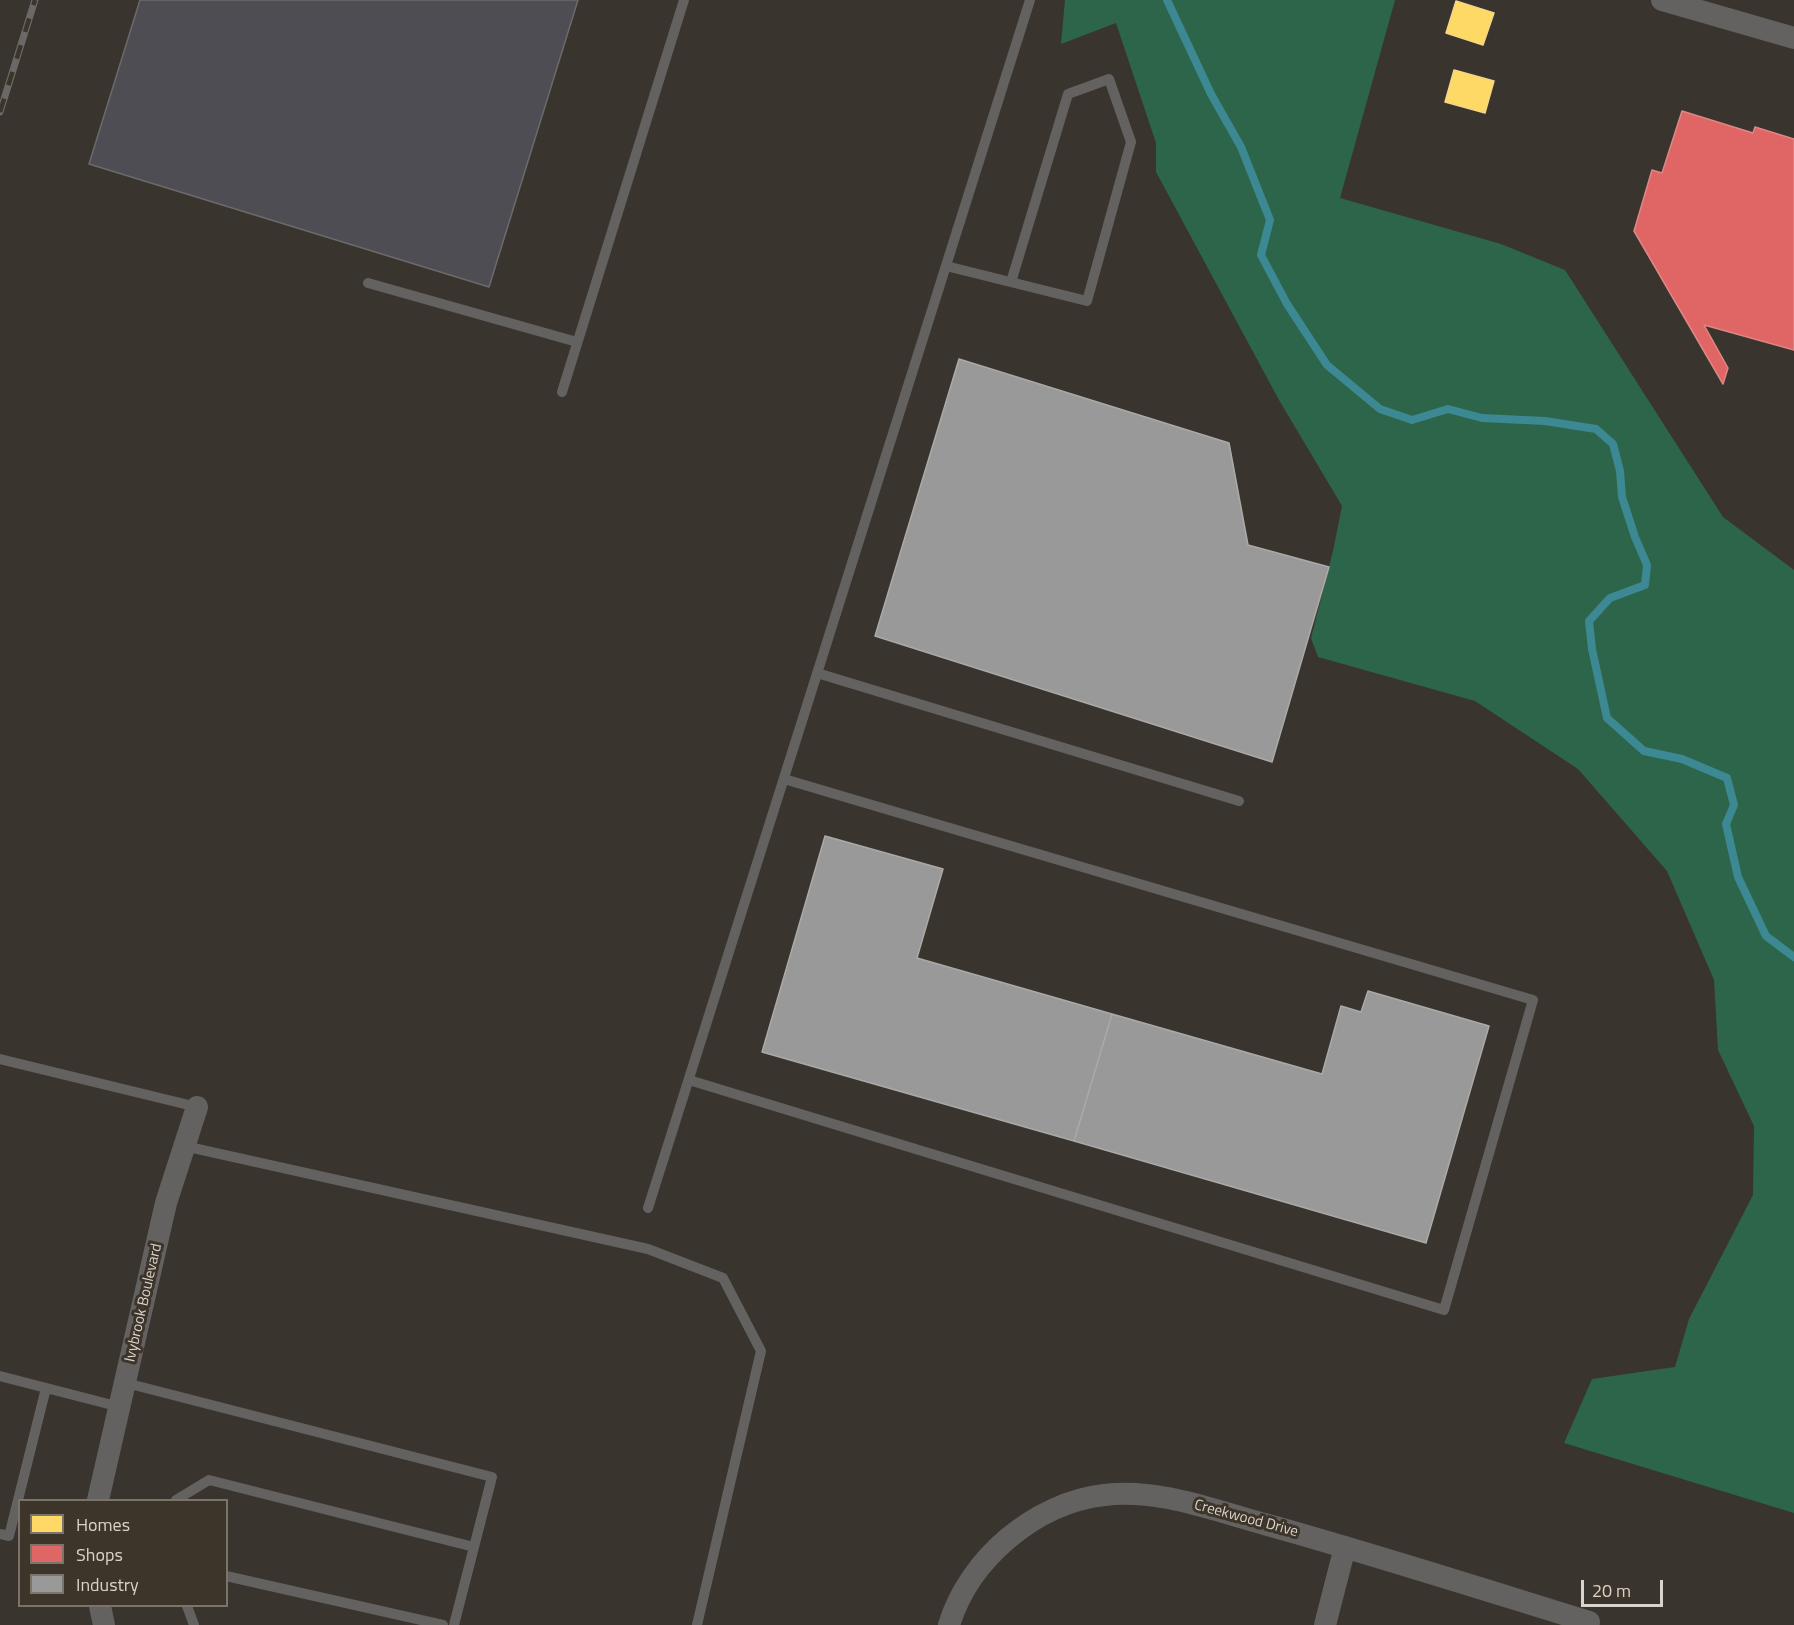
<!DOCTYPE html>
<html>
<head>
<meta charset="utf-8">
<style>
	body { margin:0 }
	#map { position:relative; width:1794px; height:1625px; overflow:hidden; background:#39342e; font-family:"Titillium Web",sans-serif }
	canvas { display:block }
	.legend { position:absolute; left:18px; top:1499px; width:210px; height:108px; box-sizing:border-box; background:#3d352a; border:2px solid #7b746b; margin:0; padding:8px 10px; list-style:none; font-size:18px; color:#d8d3cc }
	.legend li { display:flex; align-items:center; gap:12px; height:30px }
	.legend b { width:30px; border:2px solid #7b746b }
	.scale { position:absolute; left:1581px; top:1580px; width:82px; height:27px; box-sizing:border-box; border:3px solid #d8d3cc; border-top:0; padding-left:8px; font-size:18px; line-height:21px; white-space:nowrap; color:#d8d3cc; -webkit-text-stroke:4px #3d352a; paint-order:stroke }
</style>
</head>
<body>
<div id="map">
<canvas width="1794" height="1625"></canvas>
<ul class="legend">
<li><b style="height:16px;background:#ffd966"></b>Homes</li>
<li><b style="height:16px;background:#e06666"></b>Shops</li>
<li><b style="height:16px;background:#999"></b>Industry</li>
</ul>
<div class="scale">20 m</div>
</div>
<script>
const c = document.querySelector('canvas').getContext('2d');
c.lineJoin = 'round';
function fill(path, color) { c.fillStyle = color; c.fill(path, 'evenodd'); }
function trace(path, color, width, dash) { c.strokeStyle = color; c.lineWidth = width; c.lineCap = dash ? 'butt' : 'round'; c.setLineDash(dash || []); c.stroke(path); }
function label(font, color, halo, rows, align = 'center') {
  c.font = font + ' "Titillium Web",sans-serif'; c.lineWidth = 6; c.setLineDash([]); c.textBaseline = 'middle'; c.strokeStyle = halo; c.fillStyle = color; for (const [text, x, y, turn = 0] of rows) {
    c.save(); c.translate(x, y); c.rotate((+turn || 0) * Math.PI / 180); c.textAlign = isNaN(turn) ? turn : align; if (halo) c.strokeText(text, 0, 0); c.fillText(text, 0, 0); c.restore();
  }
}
fill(new Path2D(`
	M1065,0H1395L1340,198L1501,244L1565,270L1723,517L1794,570V1513L1564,1443L1592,1379L1675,1367L1689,1319L1753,1195L1754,1126L1718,1050L1714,980L1667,871L1578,769L1475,701L1318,657L1311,638L1333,551L1342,506L1279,400L1156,172V143L1116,23L1061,44Z`), '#2d654b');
const homes = new Path2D(`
	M1456,1L1494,13L1483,45L1446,33Z
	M1454,70L1494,81L1485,113L1445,102Z`);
fill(homes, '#ffd966');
trace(homes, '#f3d785', 1.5);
const shops = new Path2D(`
	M1682,111L1753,133L1755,127L1794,139V350L1704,325L1728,368L1723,384L1634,231L1652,170L1662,173Z`);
fill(shops, '#e06666');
trace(shops, '#de8785', 1.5);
const industry = new Path2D(`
	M959,359L1229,443L1248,545L1329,567L1272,762L875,636Z
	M825,836L943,869L917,958L1112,1014L1074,1141L762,1052Z
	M1368,991L1489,1026L1426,1243L1074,1141L1112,1014L1322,1074L1341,1006L1361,1012Z`);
fill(industry, '#999');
trace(industry, '#acaaa8', 1.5);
trace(new Path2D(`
	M1167,0L1211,94L1241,147L1270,220L1261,255L1287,304L1327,365L1380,409L1412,420L1448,409L1482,418L1545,421L1596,429L1613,444L1620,471L1622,497L1635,537L1647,565L1645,585L1610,598L1589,621L1592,649L1607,718L1644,751L1682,759L1727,778L1734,805L1726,824L1738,877L1766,936L1794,957`), '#3c8993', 8);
const building = new Path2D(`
	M140,0H578L489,287L89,164Z`);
fill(building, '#4e4d54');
trace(building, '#6c6a6a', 1.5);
trace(new Path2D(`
	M946,266L1087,301L1131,142L1109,79L1068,94L1011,282
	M368,283L577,342
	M562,392L684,0
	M817,673L1239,801
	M0,1059L197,1107
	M689,1080L1444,1310L1533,1000L784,779
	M184,1146L648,1249L723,1278L761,1351L697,1625
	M648,1208L1030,0
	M0,1376L120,1407
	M126,1383L492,1477L454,1625
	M176,1500L209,1480L474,1547
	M0,1534L9,1536L46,1388
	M226,1576L443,1625
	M187,1606L194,1625`), '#646260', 10);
trace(new Path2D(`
	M1662,0L1794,38
	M98,1500L166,1203L197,1107
	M100,1606L104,1625
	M949,1625C969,1559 1035,1503 1104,1495C1160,1488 1215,1511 1268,1525C1376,1555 1482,1589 1589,1622
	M1325,1625L1345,1547`), '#646260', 22);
const rail = new Path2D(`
	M0,112L35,0`);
trace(rail, '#6b6967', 7);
trace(rail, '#3d352a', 4.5, [14]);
label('15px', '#d8d3cc', '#3d352a', [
	["Ivybrook Boulevard",144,1303,-77],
	["Creekwood Drive",1246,1519,15]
]);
</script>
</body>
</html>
